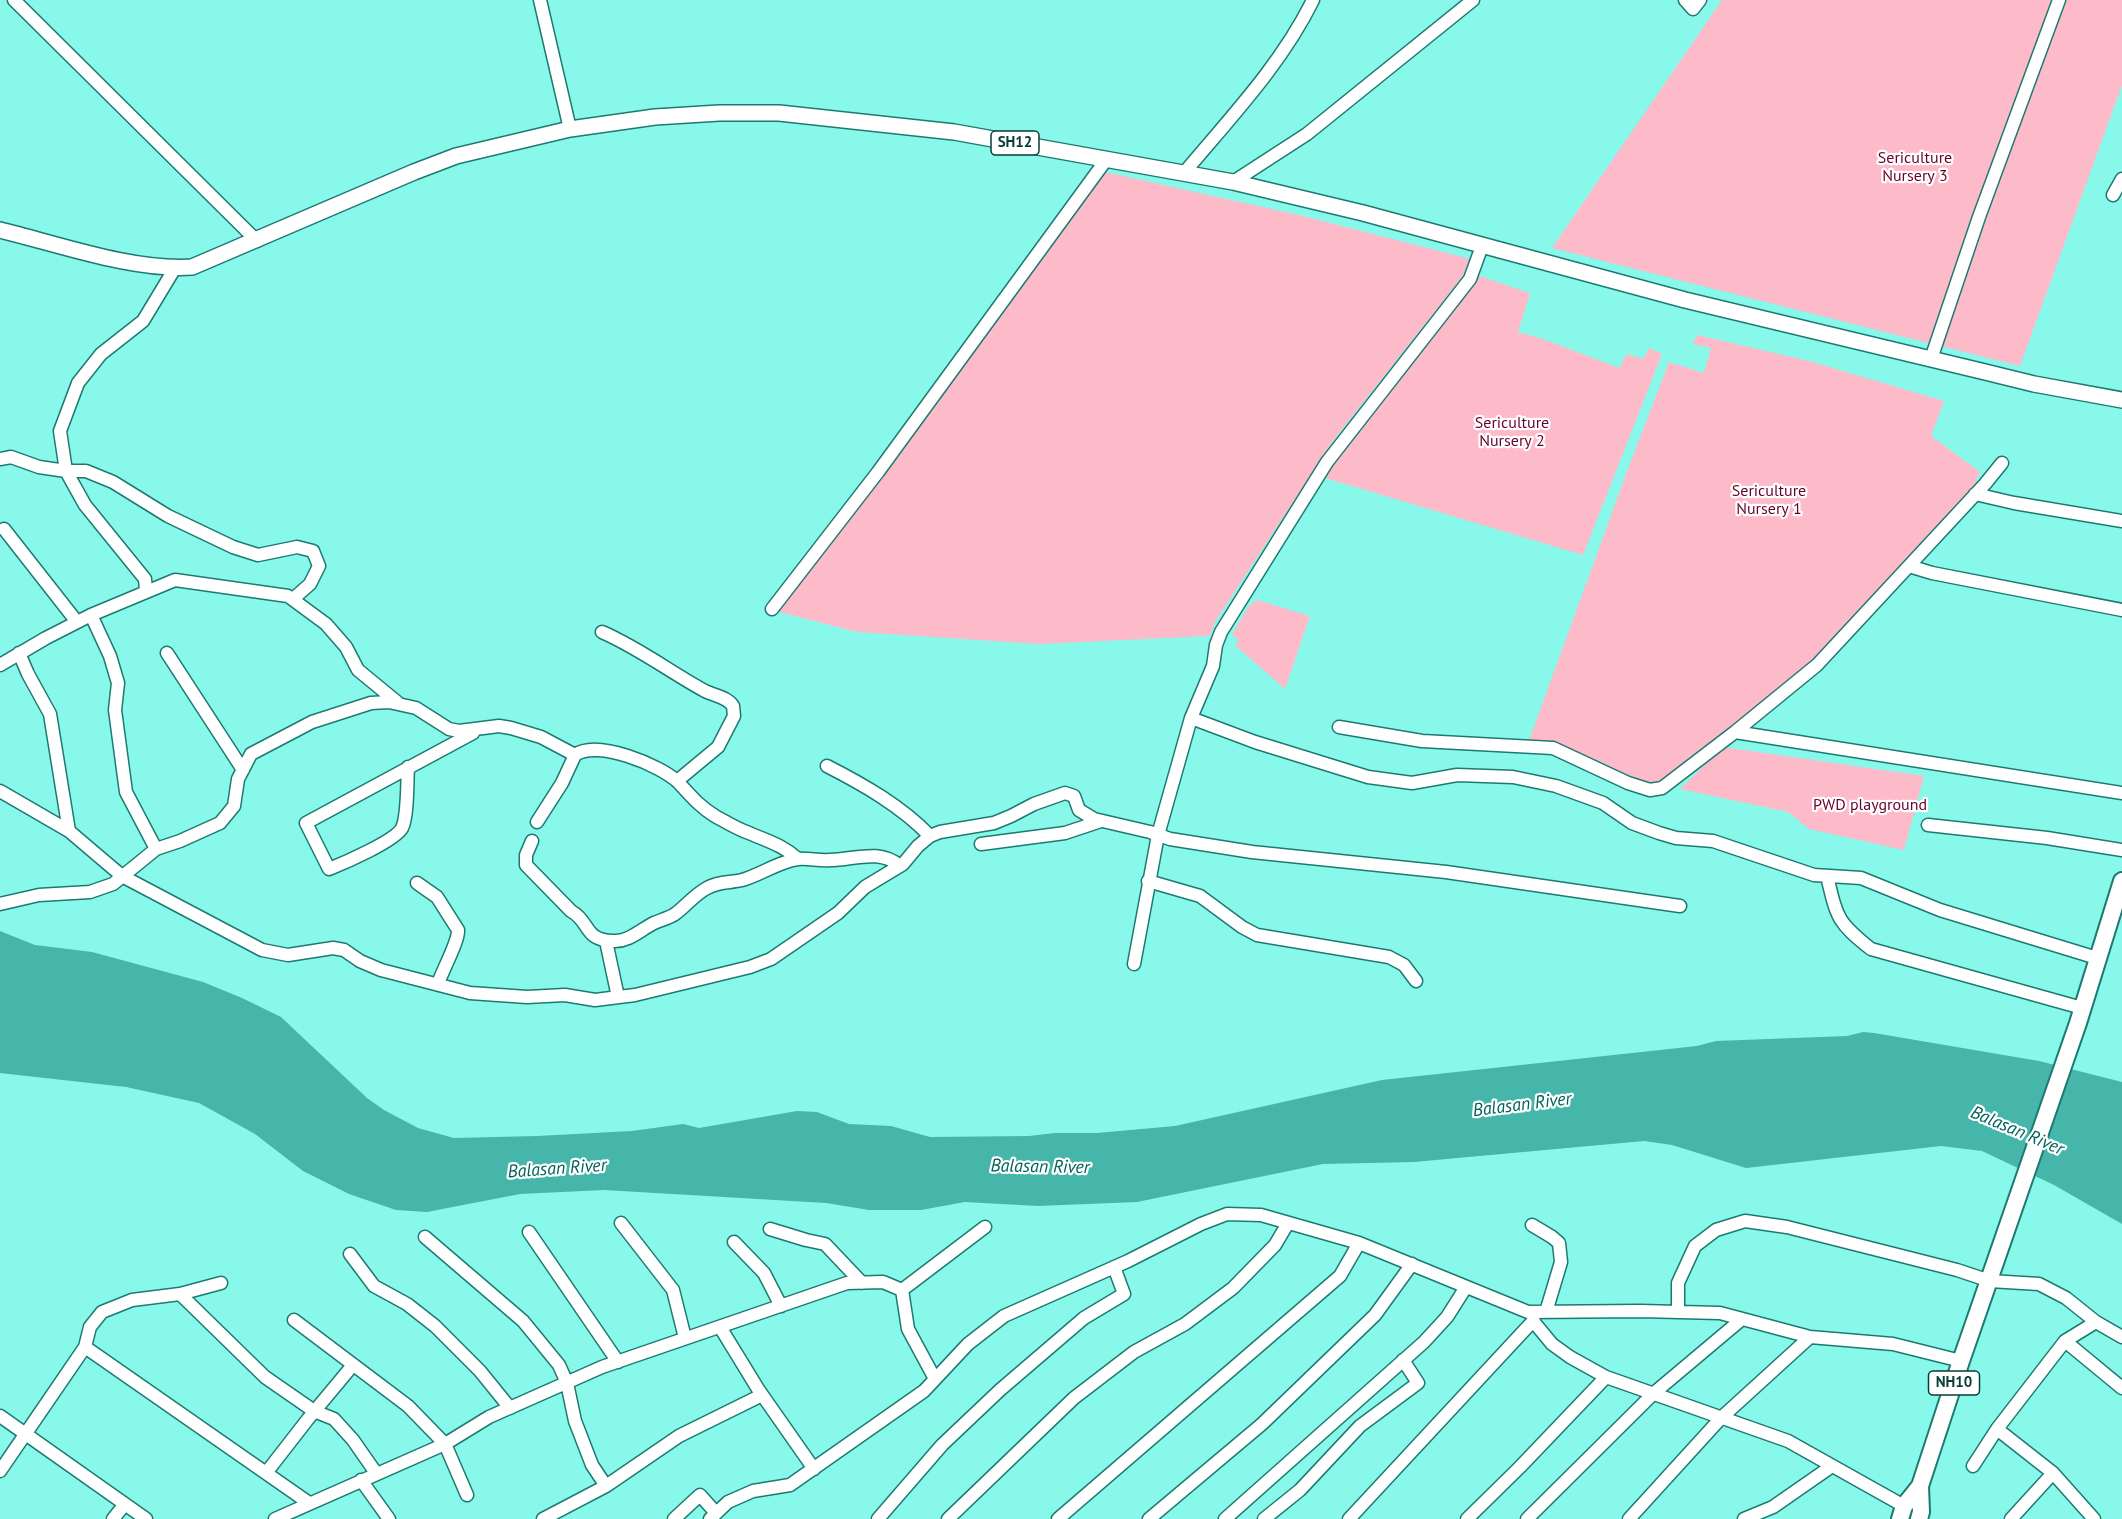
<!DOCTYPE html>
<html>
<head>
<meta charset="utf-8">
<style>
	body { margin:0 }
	canvas { display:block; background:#87f8ea }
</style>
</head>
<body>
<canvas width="2122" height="1519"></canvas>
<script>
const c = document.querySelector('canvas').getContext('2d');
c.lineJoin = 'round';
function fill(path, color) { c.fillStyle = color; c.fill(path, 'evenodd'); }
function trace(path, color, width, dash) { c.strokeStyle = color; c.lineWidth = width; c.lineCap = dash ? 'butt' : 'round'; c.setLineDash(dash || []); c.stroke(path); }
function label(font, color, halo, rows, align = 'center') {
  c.font = font + ' "PT Sans",sans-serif'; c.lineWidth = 4.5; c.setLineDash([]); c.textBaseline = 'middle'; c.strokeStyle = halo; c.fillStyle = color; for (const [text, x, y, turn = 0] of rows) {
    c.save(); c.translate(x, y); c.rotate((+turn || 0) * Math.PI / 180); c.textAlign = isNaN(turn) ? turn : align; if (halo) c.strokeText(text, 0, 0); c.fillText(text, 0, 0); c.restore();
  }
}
fill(new Path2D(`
	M1722,0H2122V85L2020,366L1552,248Z
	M1105,172L1303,216L1474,260L1462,277L1332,442L1215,622L1210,636L1039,644L857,632L776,611Z
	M1479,276L1530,293L1518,332L1543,339L1619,368L1627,354L1643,359L1649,348L1662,354L1583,555L1325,478L1339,454Z
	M1697,335L1809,361L1944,401L1931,436L1980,472L1972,490L1817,660L1661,785L1652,786L1528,743L1629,466L1669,362L1704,373L1711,348L1693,344Z
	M1257,600L1310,616L1285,689L1235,645L1239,640L1232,634L1249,606Z
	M1723,747L1924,776L1904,850L1809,829L1788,812L1680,789Z`), '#fdbbc9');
fill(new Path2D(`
	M0,931L35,945L92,952L203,982L242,998L281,1017L367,1098L384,1110L418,1128L454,1138L537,1136L632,1131L683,1124L699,1128L797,1111L817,1112L849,1124L891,1126L930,1137L1029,1136L1055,1133H1097L1175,1126L1382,1080L1697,1046L1716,1041L1847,1036L1863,1032L1874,1033L2039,1061L2122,1082V1224L2054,1185L1982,1151L1941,1146L1746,1168L1672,1145L1644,1141L1414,1162L1323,1164L1137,1202L1038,1206L965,1202L921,1210H869L826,1203L604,1190L520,1194L427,1212L396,1210L349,1194L303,1171L255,1134L199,1103L126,1087L0,1073Z`), '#47b6aa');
const minor = new Path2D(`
	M14,0L257,241
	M540,0L570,129
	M1685,0L1693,9L1700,0
	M1184,173C1230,118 1281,65 1313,0
	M1233,182L1307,134L1473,0
	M2113,195L2122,179
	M1931,359L1979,217L2059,0
	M0,459L11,457L39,467L66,471H86L113,482L168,516L233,547L258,555L297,547L313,551L319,566L310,584L293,599
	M1975,494L2014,503L2122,521
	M4,529L77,622
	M1909,566L1932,573L2122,610
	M146,591L145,579L85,505L66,471L60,431L78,383L101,354L143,321L175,268
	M772,609L878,472L1106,160
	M91,615L110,656L118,683L115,710L126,792L156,849
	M602,632C639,648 670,672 705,691C715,696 727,697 733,706L734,716L718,747L677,781
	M19,653L28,674L50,714L69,831
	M167,653L243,770
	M0,665L46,638L91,615L175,580L288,596L326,624L346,647L358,670L397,702
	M1191,718L1255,742L1368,777L1412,783L1457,775L1513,777L1556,786L1603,803L1632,823L1659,833L1676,838L1713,841L1814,875L1861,878L1940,910L2097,958
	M1339,727L1422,741L1553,748L1628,783L1650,790L1662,788L1735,732L1817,665L1985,484L2002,463
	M1735,732L2122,793
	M827,766C864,785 901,806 930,836
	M408,767C407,781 408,816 402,828C395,841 344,863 329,869L306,823L473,733
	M0,791L69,831L122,876L262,950L288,955L333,948L344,950L360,961L381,970L470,993L527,997L565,995L595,1000L635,995L750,967L771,959L838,913L865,887L903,864L918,846L930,836L940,832L994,823L1011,816L1034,804L1065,793L1074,796L1079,810L1094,819L1150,832L1170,839L1252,852L1446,872L1680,906
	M537,822L562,783L575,755
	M1928,825L2047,838L2122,850
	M532,841L526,855V865L571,911C591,922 583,940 613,941C629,942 640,930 654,923C661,920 669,918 675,914C686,906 694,895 707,888C719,881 730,883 742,880C760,875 780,861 798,859C808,858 820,861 830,860C854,860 879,848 900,866
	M981,844L1065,833L1101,821
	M1827,876C1837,918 1837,922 1871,949L2082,1008
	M1148,881L1200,896L1242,927L1257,935L1389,957L1404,965L1416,981
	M417,883L437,897L458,930C459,941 442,971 438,984
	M0,904L39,895L90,892L113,884L156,849L180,841L220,823L234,806L238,779L251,754L312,722L371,703L389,702L416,708L449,729L459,731L499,726L511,728L541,737L575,755C597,739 660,765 678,782C690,795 700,807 715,816C726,822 737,829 749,833C767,841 783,845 798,859
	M606,941L618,997
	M1134,964L1158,835L1191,718L1213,666L1216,645L1221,632L1327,462L1470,279L1482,246
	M621,1223L673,1290L685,1338
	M1532,1225L1552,1237L1559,1243L1561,1262L1546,1312
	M770,1229L806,1240L825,1244L862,1283
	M529,1232L618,1362
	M425,1237L523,1321L559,1365L567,1383L575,1421L592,1465L606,1486
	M734,1242L764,1273L781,1306
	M350,1254L374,1286L407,1304L435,1326L480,1371L510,1408
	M902,1290L908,1329L935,1379
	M180,1294L265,1377L314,1411L334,1419L353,1440L376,1473
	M1678,1312V1283L1695,1246L1716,1230L1745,1221L1787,1227L1957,1270L1990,1281L2039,1284L2066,1298L2096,1322L2122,1337
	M294,1320L408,1406L445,1444L467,1495
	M1533,1321L1552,1344L1570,1357L1606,1377L1788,1441L1904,1506
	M720,1327L758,1389L814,1469
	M2065,1341L2122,1388
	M85,1347L90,1327L102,1312L132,1300L180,1294L221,1283
	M0,1416L146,1519
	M1997,1429L2053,1473L2094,1519
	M1973,1466L1997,1429L2065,1341L2096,1322
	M0,1471L85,1347L309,1503
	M266,1473L308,1419L353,1365
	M361,1480L389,1519
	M113,1519L125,1504
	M275,1519L445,1444L489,1417L602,1367L847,1283L883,1282L902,1290L985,1227
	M543,1519L606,1486L679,1436L762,1395
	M674,1519L700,1495L716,1513
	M710,1519L728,1502L753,1491L790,1485L924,1391L968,1344L1004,1316L1128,1261L1201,1224L1227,1214L1261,1215L1359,1243L1528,1312L1640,1311L1720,1313L1810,1337L1893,1344L1961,1361
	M878,1519L942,1445L1000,1390L1084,1318L1124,1294L1114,1267
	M948,1519L1074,1398L1134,1352L1185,1324L1233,1288L1275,1245L1288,1223
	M1058,1519L1340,1276L1359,1243
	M1149,1519L1262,1424L1375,1315L1412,1264
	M1225,1519L1424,1342L1447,1317L1466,1287
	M1264,1519L1300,1490L1360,1426L1418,1383L1403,1360
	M1349,1519L1533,1321L1534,1313
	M1467,1519L1520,1467L1606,1377
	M1527,1519L1654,1393L1742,1319
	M1629,1519L1721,1418L1810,1337
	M1744,1519L1773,1507L1832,1466
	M2011,1519L2053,1473`);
const major = new Path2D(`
	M0,230C58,244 133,271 192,267L414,172L456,156L570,129L655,117L719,113H779L954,132L1233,182L1363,213L1685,300L1981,371L2034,384L2122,400`);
const highway = new Path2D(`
	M1900,1519L1904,1506L1920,1486
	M1919,1519L1921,1512L1920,1486L1961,1361L2078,1023L2122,881`);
trace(minor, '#1d7a71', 15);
trace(major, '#1d7a71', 18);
trace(highway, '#1d7a71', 20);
trace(minor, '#fff', 12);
trace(major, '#fff', 15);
trace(highway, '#fff', 16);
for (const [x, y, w] of [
	[1015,143,48],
	[1954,1383,51]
]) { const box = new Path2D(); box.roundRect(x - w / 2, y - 12, w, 24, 4.5); c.fillStyle = '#fff'; c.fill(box); trace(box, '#093d38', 1.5); }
label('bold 15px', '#093d38', null, [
	["SH12",1015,143],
	["NH10",1954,1383]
]);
label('16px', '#68022d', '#fff', [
	["Sericulture",1915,158],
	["Nursery 3",1915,176],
	["Sericulture",1512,423],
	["Nursery 2",1512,441],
	["Sericulture",1769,491],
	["Nursery 1",1769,509],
	["PWD playground",1870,805]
]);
label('italic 18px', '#00625a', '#fff', [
	["Balasan River",1522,1105,-7],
	["Balasan River",2017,1131,23],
	["Balasan River",1040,1167,1],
	["Balasan River",557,1169,-4]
]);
</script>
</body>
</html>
